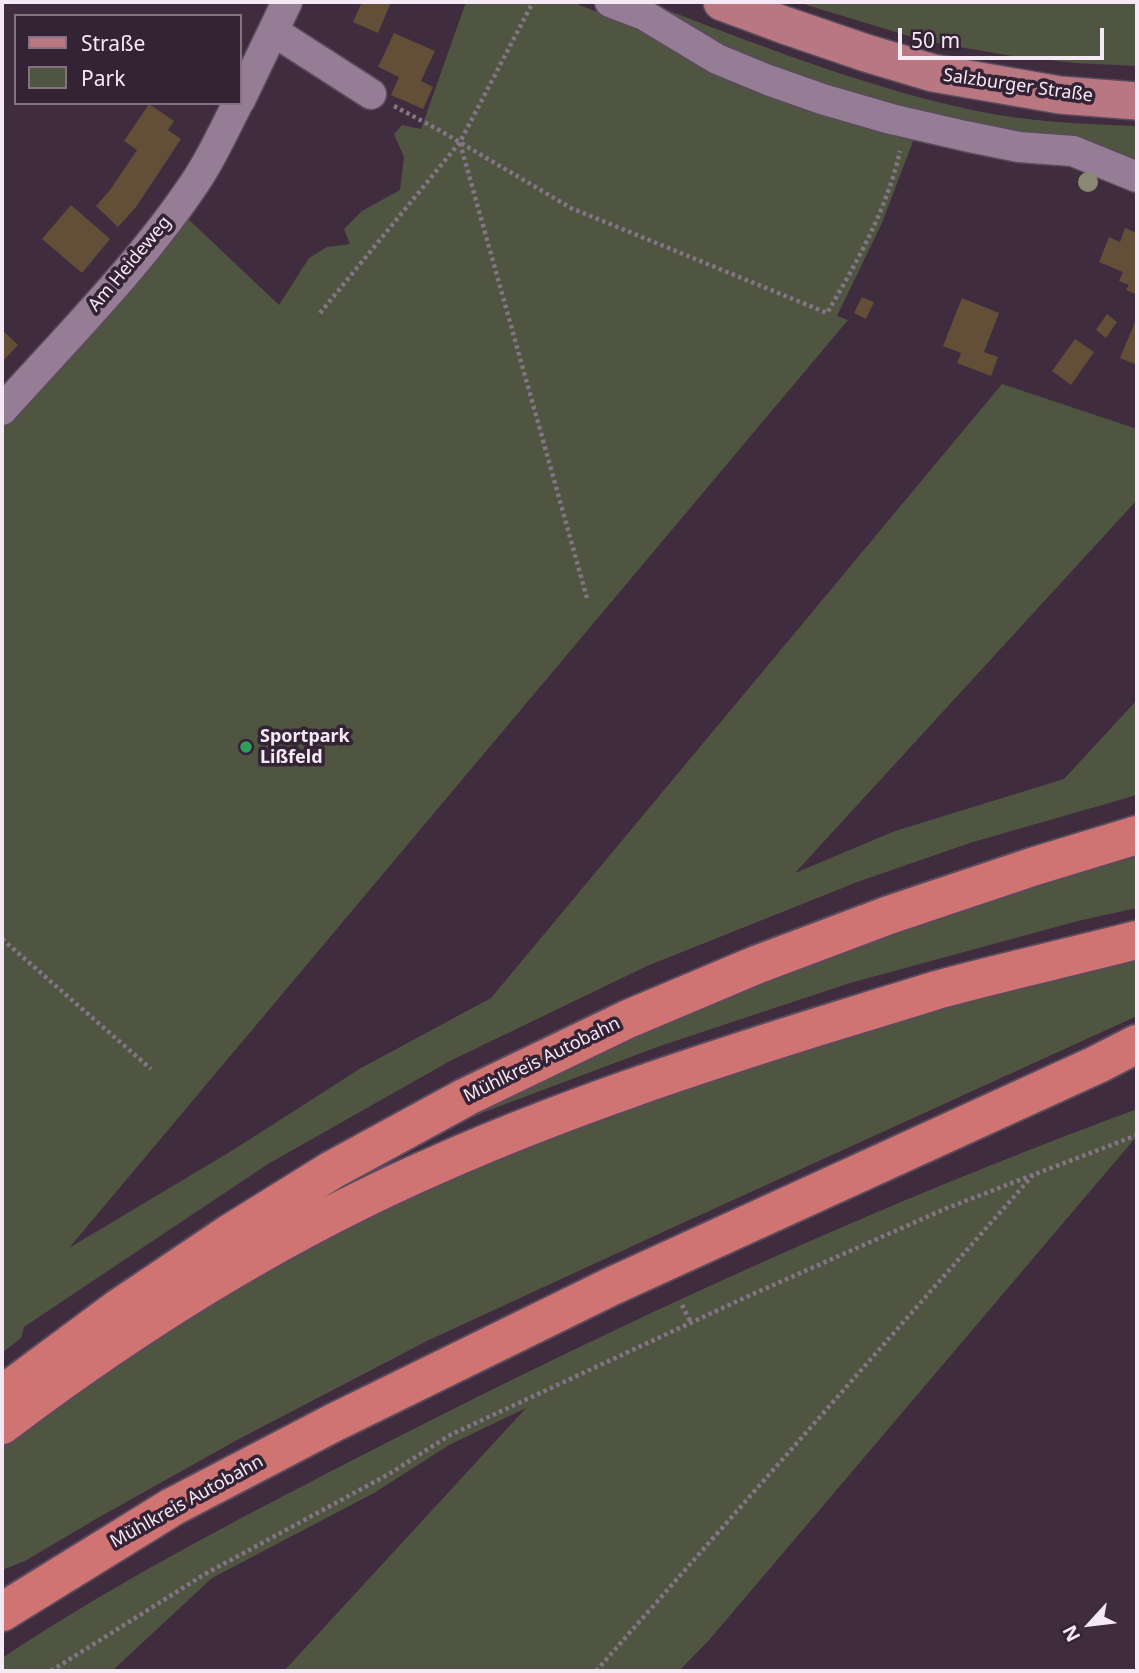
<!DOCTYPE html>
<html>
<head>
<meta charset="utf-8">
<style>
	body { margin:0 }
	#map { position:relative; width:1139px; height:1673px; overflow:hidden; background:#3f2c3f; font-family:"Noto Sans",sans-serif }
	canvas { display:block }
	.frame { position:absolute; inset:0; border:4px solid #f6e9f6; pointer-events:none }
	.legend { position:absolute; left:14px; top:14px; width:228px; height:91px; box-sizing:border-box; background:#342235; border:2px solid #827282; margin:0; padding:9px 12px; list-style:none; font-size:21px; color:#f6e9f6 }
	.legend li { display:flex; align-items:center; gap:14px; height:35px }
	.legend b { width:35px; border:2px solid #827282 }
	.north { position:absolute; left:1055px; top:1589px; width:70px; height:70px; -webkit-text-stroke:5px #342235; paint-order:stroke; rotate:243deg; font-size:19px; font-weight:700; line-height:28px; text-align:center; color:#f6e9f6 }
	.north::after { content:''; display:block; margin:auto; width:24px; height:32px; background:#f6e9f6; clip-path:polygon(50% 0,100% 100%,50% 72%,0 100%) }
	.scale { position:absolute; left:898px; top:28px; width:206px; height:32px; box-sizing:border-box; border:4px solid #f6e9f6; border-top:0; padding-left:9px; font-size:21px; line-height:24px; white-space:nowrap; color:#f6e9f6; -webkit-text-stroke:5px #342235; paint-order:stroke }
</style>
</head>
<body>
<div id="map">
<canvas width="1139" height="1673"></canvas>
<div class="frame"></div>
<ul class="legend">
<li><b style="height:9px;background:#b87781"></b>Straße</li>
<li><b style="height:19px;background:#4f5541"></b>Park</li>
</ul>
<div class="north">N</div>
<div class="scale">50 m</div>
</div>
<script>
const c = document.querySelector('canvas').getContext('2d');
c.lineJoin = 'round';
function fill(path, color) { c.fillStyle = color; c.fill(path, 'evenodd'); }
function trace(path, color, width, dash) { c.strokeStyle = color; c.lineWidth = width; c.lineCap = dash ? 'butt' : 'round'; c.setLineDash(dash || []); c.stroke(path); }
function label(font, color, halo, rows, align = 'center') {
  c.font = font + ' "Noto Sans",sans-serif'; c.lineWidth = 7; c.setLineDash([]); c.textBaseline = 'middle'; c.strokeStyle = halo; c.fillStyle = color; for (const [text, x, y, turn = 0] of rows) {
    c.save(); c.translate(x, y); c.rotate((+turn || 0) * Math.PI / 180); c.textAlign = isNaN(turn) ? turn : align; if (halo) c.strokeText(text, 0, 0); c.fillText(text, 0, 0); c.restore();
  }
}
fill(new Path2D(`
	M466,2H572L915,136L882,223L837,316L848,320L69,1248L233,1150L361,1068L491,998L1002,384L1137,429V500L795,873L895,831L1064,779L1137,700V795L973,842L860,881L647,966L450,1061L268,1164L24,1327L21,1338L2,1353V419L184,215L279,305L309,258L327,247L350,244L344,229L362,211L400,190L404,157L394,134L402,125L421,129Z
	M797,2H1137V66L1075,63L1012,56L925,41Z
	M648,3C754,43 861,86 972,110C1027,122 1082,124 1137,126V162L964,128L731,56Z
	M1137,856V908L1078,921L850,983L660,1046L471,1117C682,1003 908,924 1137,856Z
	M1137,955V1016L663,1232L427,1341L237,1440L96,1519L25,1561L2,1570V1448L73,1392L169,1326L293,1254L491,1154L760,1058Z
	M1137,1109V1136L710,1639L679,1671H284L526,1408L449,1445L374,1493L212,1578L112,1671H2V1658C124,1577 254,1511 384,1444C629,1319 879,1204 1137,1109Z`), '#4f5541');
fill(new Path2D(`
	M362,2H391L378,33L353,22Z
	M394,33L435,51L421,81L433,87L423,109L391,95L399,77L378,67Z
	M149,104L174,121L168,130L181,139L136,207L118,227L96,206L110,190L137,150L124,141Z
	M71,205L110,239L82,273L42,239Z
	M1125,228L1137,233V292L1135,294L1126,290L1129,285L1119,281L1123,272L1099,262L1109,237L1120,242Z
	M862,297L874,302L866,319L854,313Z
	M962,298L999,313L984,352L998,357L991,376L957,363L961,353L943,346Z
	M1107,314L1117,322L1106,338L1096,330Z
	M1135,322L1137,323V365L1120,358Z
	M2,330L18,345L2,362Z
	M1075,339L1094,352L1071,385L1052,371Z`), '#634e37');
const minor = new Path2D(`
	M610,2L644,15L717,59L768,80L822,99L891,119L965,136L1019,147L1073,151L1137,177
	M273,31L371,94
	M240,100L287,2
	M2,410C69,335 142,263 198,178C213,155 225,128 238,103`);
const major = new Path2D(`
	M722,2L784,25L866,53L933,73L1060,95L1137,101`);
const highway = new Path2D(`
	M2,1395L119,1308L229,1234L332,1170L466,1097L628,1019L756,965L889,915L1035,866L1137,835
	M2,1425C138,1322 284,1231 441,1163C563,1109 690,1067 817,1027C857,1015 897,1002 937,990C1003,972 1071,957 1137,940
	M2,1612L172,1507L333,1423L610,1287L1098,1064L1137,1044`);
trace(minor, '#5b4b5c', 33);
trace(major, '#5b4b5c', 40);
trace(highway, '#5b4b5c', 42);
trace(new Path2D(`
	M394,106L439,130L571,208L827,313C857,262 887,209 900,151
	M460,143L587,598
	M320,313L460,142L533,2
	M2,939L151,1069
	M682,1305L691,1323
	M51,1671L205,1574L389,1474L450,1435L744,1298L947,1208L1137,1135
	M596,1671L1033,1175`), '#847484', 4.5, [3.5, 3.5]);
trace(minor, '#957e95', 30);
trace(major, '#b87781', 37);
trace(highway, '#cf7373', 38);
c.fillStyle = '#888873';
for (const [x, y] of [
	[1088,182]
]) { c.beginPath(); c.arc(x, y, 10, 0, 2 * Math.PI); c.fill(); }
for (const [x, y, r, color] of [
	[246,747,7,"#2e9e5b"]
]) { const dot = new Path2D(); dot.arc(x, y, r, 0, 2 * Math.PI); c.fillStyle = color; c.fill(dot); trace(dot, '#342235', 2.5); }
label('18px', '#f6e9f6', '#342235', [
	["Salzburger Straße",1018,86,8],
	["Am Heideweg",130,264,-50],
	["Mühlkreis Autobahn",542,1060,-26],
	["Mühlkreis Autobahn",187,1502,-29]
]);
label('bold 18px', '#f6e9f6', '#342235', [
	["Sportpark",260,737],
	["Lißfeld",260,758]
], 'left');
</script>
</body>
</html>
